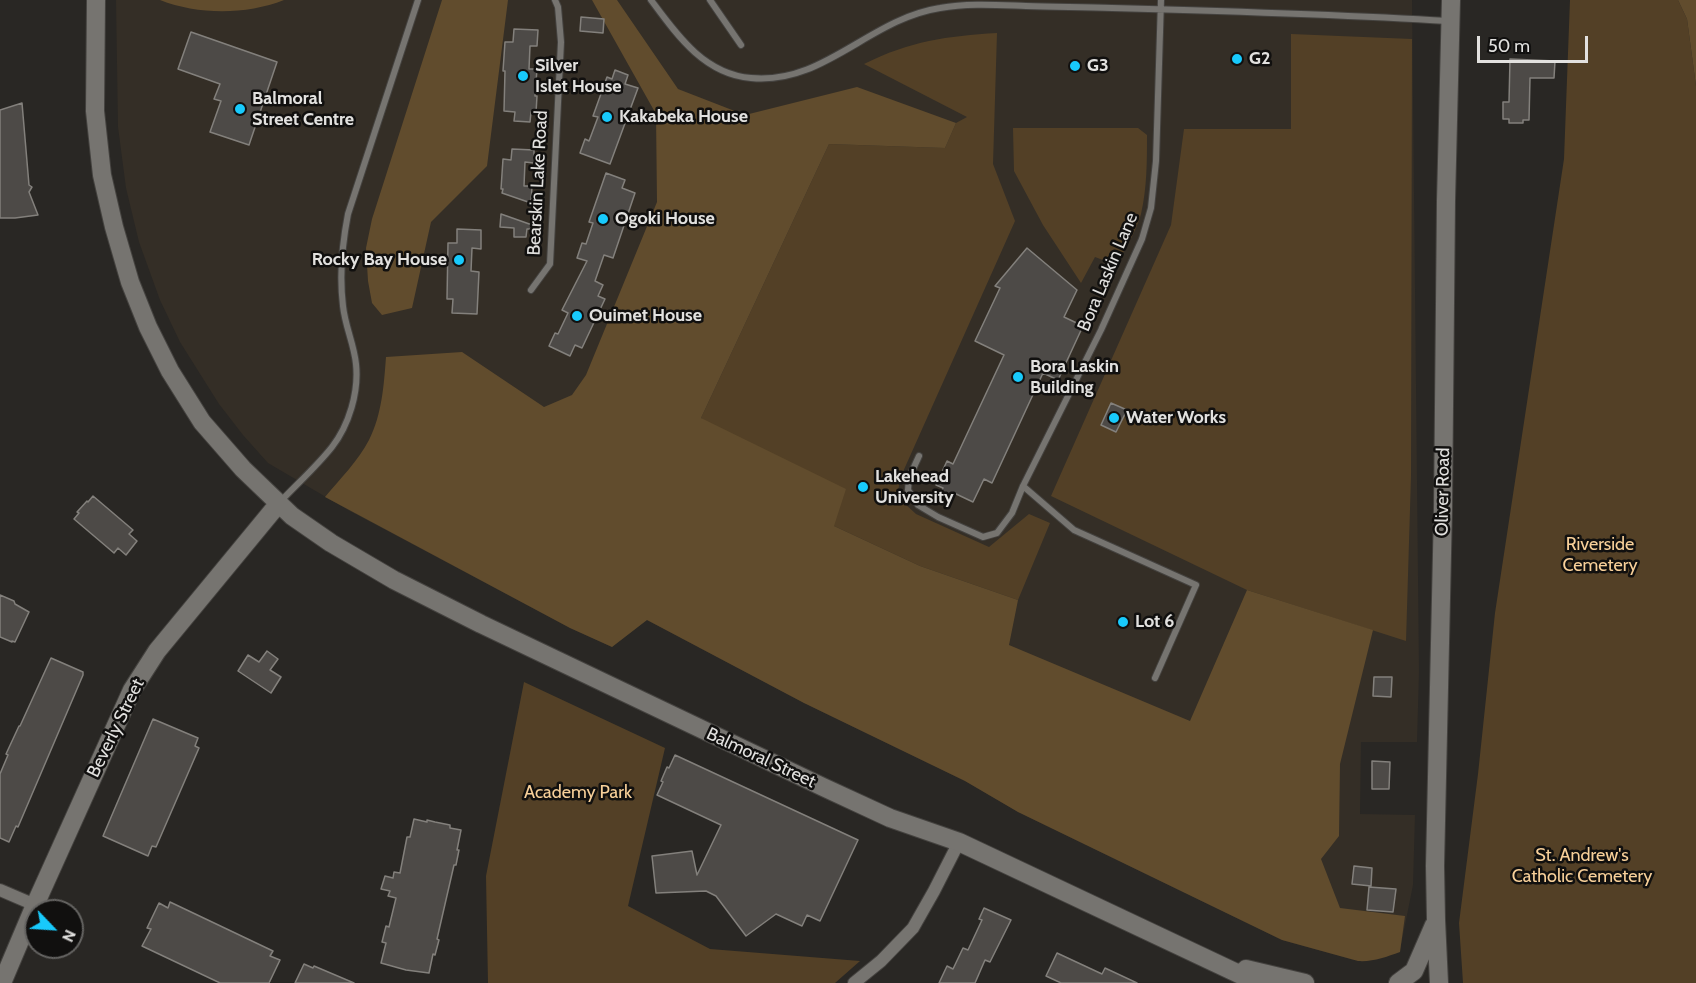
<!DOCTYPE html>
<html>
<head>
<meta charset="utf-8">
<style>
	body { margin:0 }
	#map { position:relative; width:1696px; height:983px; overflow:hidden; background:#292724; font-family:Cabin,sans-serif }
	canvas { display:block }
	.north { position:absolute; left:24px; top:899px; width:60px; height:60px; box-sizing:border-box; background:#11100f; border:2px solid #656462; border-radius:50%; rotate:115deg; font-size:16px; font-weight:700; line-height:24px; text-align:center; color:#e2e1df }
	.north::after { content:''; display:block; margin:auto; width:21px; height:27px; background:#18cafc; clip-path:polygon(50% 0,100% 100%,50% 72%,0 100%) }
	.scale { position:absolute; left:1477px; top:36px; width:111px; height:27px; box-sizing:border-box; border:3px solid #e2e1df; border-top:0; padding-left:8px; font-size:18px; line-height:21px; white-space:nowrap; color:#e2e1df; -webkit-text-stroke:4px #11100f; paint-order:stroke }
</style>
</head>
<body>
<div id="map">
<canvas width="1696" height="983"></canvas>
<div class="north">N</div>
<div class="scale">50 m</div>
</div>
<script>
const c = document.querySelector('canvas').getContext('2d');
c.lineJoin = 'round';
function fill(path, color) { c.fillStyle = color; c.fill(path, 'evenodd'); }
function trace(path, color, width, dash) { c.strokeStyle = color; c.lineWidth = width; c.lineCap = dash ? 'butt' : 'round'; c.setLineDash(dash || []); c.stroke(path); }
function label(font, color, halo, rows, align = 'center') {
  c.font = font + ' Cabin,sans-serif'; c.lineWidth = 5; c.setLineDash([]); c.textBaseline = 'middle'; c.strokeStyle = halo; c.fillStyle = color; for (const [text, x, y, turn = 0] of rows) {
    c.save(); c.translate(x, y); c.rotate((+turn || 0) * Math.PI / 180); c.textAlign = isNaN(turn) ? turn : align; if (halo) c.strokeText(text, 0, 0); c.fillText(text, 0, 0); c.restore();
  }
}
fill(new Path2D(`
	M116,0H1412L1419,672L1417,742H1361L1360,814L1415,815L1413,885L1400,950L1368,961L1354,960L1282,940L1018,812L965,781L804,703L647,620L612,647L570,628L348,510L268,463L243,435L219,404L180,342L160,300L139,242L126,188L118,127Z`), '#342e26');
fill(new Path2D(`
	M1570,0H1678L1687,19L1696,86V983H1463L1459,923L1478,774L1495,613L1564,159Z
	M997,33L993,164L1015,221L902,474L898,490L904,503L916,514L989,547L1029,514L1050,523L1018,600L920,566L834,526L701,418L829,144L945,148L956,123L967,117L864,64C910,41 947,36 997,33Z
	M1291,34L1412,39L1411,476L1406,641L1247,590L1051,496L1171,225L1184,129H1291Z
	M1013,128H1138L1147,135C1147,162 1147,188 1141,214C1136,232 1125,249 1116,265L1095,257L1081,283L1043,225L1014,171Z
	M524,682L665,748L628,906L710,949L860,961L835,983H488L486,876Z`), '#534026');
fill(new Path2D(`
	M160,0H284C246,15 198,15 160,0Z
	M442,0H508L487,166L431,222L412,308L382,315L372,303L368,281L366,248L372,219Z
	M592,0H617L678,89L745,115L857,87L956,123L945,148L829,144L701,418L846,489L834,526L920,566L1018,600L1009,645L1190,721L1247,590L1373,630L1340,764L1339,836L1321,859L1340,908L1405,916L1400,952C1386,957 1373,962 1358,961L1282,940L1018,812L965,781L804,703L647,620L612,647L570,628L325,497C340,479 358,461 369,440C382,415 384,384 386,357L462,352L544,407L572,395L586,375L657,202L656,114Z
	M1678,0H1696V86L1687,19Z`), '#614c2d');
const building = new Path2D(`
	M581,17L604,19L603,33L580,31Z
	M514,29L538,30L537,46H530L529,69H537L535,96H537L536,113L531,112L530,122L514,121L515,112L504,111L505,71H503L505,42H513Z
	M191,32L277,62L249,145L210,132L221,101L214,99L220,84L178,69Z
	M1510,59L1555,61L1554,78H1530L1529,120H1523V123H1509V119H1503V102H1509Z
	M615,70L628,75L625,84L638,88L610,164L580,153L585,139L589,141L598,117L593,116L607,77L612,79Z
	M22,103L29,185L32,187L29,192L38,215L15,218H0V110Z
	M512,149L534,150V163L525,162L524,186H532L531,203L502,193L503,189H501L503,159L511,160Z
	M606,173L625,180L622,188L635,193L613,258L604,255L595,281L603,285L598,296L605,299L582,348L575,345L570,356L549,346L555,333L558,334L568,313L562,310L587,261L577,258L582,243L586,244L593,223L589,222Z
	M501,214L535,226V229H527L526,237H514V228L500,227Z
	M457,229L481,230V249L472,248L471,271L479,272L477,314L452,313L453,299H447L448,243H457Z
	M1027,248L1077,290L1064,317L1083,326L1058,380L1043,373L992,483L984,479L973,502L954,493L951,499L940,494L943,488L936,485L947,461L953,464L1004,355L975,341L1000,288L995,286Z
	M1111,403L1127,410L1116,432L1101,425Z
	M93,496L133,530L129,534L137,541L126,555L118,548L114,553L74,519L79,513L77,512L87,501L88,502Z
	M0,595L14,601L15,604L29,612L15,642L12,641V642L0,637Z
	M267,651L278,659L270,670L281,677L271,693L238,671L248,655L259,662Z
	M51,658L83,672V675L18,827L16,826L9,842L0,838V774L8,755L6,754L19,726H20Z
	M1374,677H1392L1391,697L1373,696Z
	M153,719L198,738L195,746L199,748L156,847L152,846L148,856L103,836Z
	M675,755L858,840L820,921L807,915L802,926L776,914L746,936L716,896L706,891L656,893L652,856L692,851L697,875L721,825L657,795L663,782L661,781L667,767L669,768Z
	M1372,761L1390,762L1389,789H1372Z
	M414,819L427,822V820L435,822L450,825V828L461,830L457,850H459L456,865H454L437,939L439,940L435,955L433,954L429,973L406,970L381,963L386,943L382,942L386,926L389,927L396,898L388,896L390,891L381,889L385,876L393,878L394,872L400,873L407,837H410Z
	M1354,866L1372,868L1371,886L1352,884Z
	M1369,887L1396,889L1393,912L1367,910Z
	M170,902L273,951L270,956L280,960L269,983H220L142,946L151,929L147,928L159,903L168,908Z
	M984,908L1011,920L990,962L985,960L975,983H939L947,966L953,969L963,948L968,950L982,920L979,919Z
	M1057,953L1102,974L1105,968L1137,983H1061L1046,976Z
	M304,964L313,968L314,966L354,983H295Z`);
fill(building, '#4d4a47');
trace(building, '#83807c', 1.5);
const lane = new Path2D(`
	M651,0C677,35 704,74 751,78C824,85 869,19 940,8C968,3 997,5 1026,6C1055,7 1083,7 1112,8C1224,11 1336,14 1448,21
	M710,0L741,45
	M531,290L550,264L561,42L558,7L555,0
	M919,456L909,478L908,490L918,505L938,517L983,537L997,533L1012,513L1023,486L1101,330L1142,239L1151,208L1156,161L1161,0
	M1023,486L1074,530L1196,585L1155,678
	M281,501C298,483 317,466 332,447C349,425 359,392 356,364C354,344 345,326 343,306C339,274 342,245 348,214L418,0`);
const street = new Path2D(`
	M0,890L35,905
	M854,983L881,961L913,928L934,891L959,842`);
const secondary = new Path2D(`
	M96,0L95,111L102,175L114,227L130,282L148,327L170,371L202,422L243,469L292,516L331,543L394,580L481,624L823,787L890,818L959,842L1258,983
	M1246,969L1305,983
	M2,983L35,905L132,690L157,651L279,503
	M1398,983L1414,971L1434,925
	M1439,983L1436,920L1435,866L1443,509L1446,201L1451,0`);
trace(lane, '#44423f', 8);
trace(street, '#44423f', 14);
trace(secondary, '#44423f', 20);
trace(lane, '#767470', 6);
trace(street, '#767470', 12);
trace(secondary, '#767470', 18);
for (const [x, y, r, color] of [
	[1237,59,6,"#18cafc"],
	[1075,66,6,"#18cafc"],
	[523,76,6,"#18cafc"],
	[240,109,6,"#18cafc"],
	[607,117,6,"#18cafc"],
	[603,219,6,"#18cafc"],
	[459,260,6,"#18cafc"],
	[577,316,6,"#18cafc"],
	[1018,377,6,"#18cafc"],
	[1114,418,6,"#18cafc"],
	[863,487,6,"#18cafc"],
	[1123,622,6,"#18cafc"]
]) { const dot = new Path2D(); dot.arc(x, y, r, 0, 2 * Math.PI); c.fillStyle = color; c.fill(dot); trace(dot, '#11100f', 2); }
label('bold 18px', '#e2e1df', '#11100f', [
	["G2",1249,59],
	["Silver",535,66],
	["Islet House",535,87],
	["G3",1087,66],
	["Balmoral",252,99],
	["Street Centre",252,120],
	["Kakabeka House",619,117],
	["Ogoki House",615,219],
	["Rocky Bay House",447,260,"right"],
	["Ouimet House",589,316],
	["Bora Laskin",1030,367],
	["Building",1030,388],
	["Water Works",1126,418],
	["Lakehead",875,477],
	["University",875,498],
	["Lot 6",1135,622]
], 'left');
label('18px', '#e2e1df', '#11100f', [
	["Bearskin Lake Road",538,183,-87],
	["Bora Laskin Lane",1108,272,-67],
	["Oliver Road",1443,492,-89],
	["Beverly Street",116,728,-64],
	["Balmoral Street",761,758,25]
]);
label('18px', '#f8d099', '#11100f', [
	["Riverside",1600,545],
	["Cemetery",1600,566],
	["Academy Park",578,793],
	["St. Andrew's",1582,856],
	["Catholic Cemetery",1582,877]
]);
</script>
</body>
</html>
